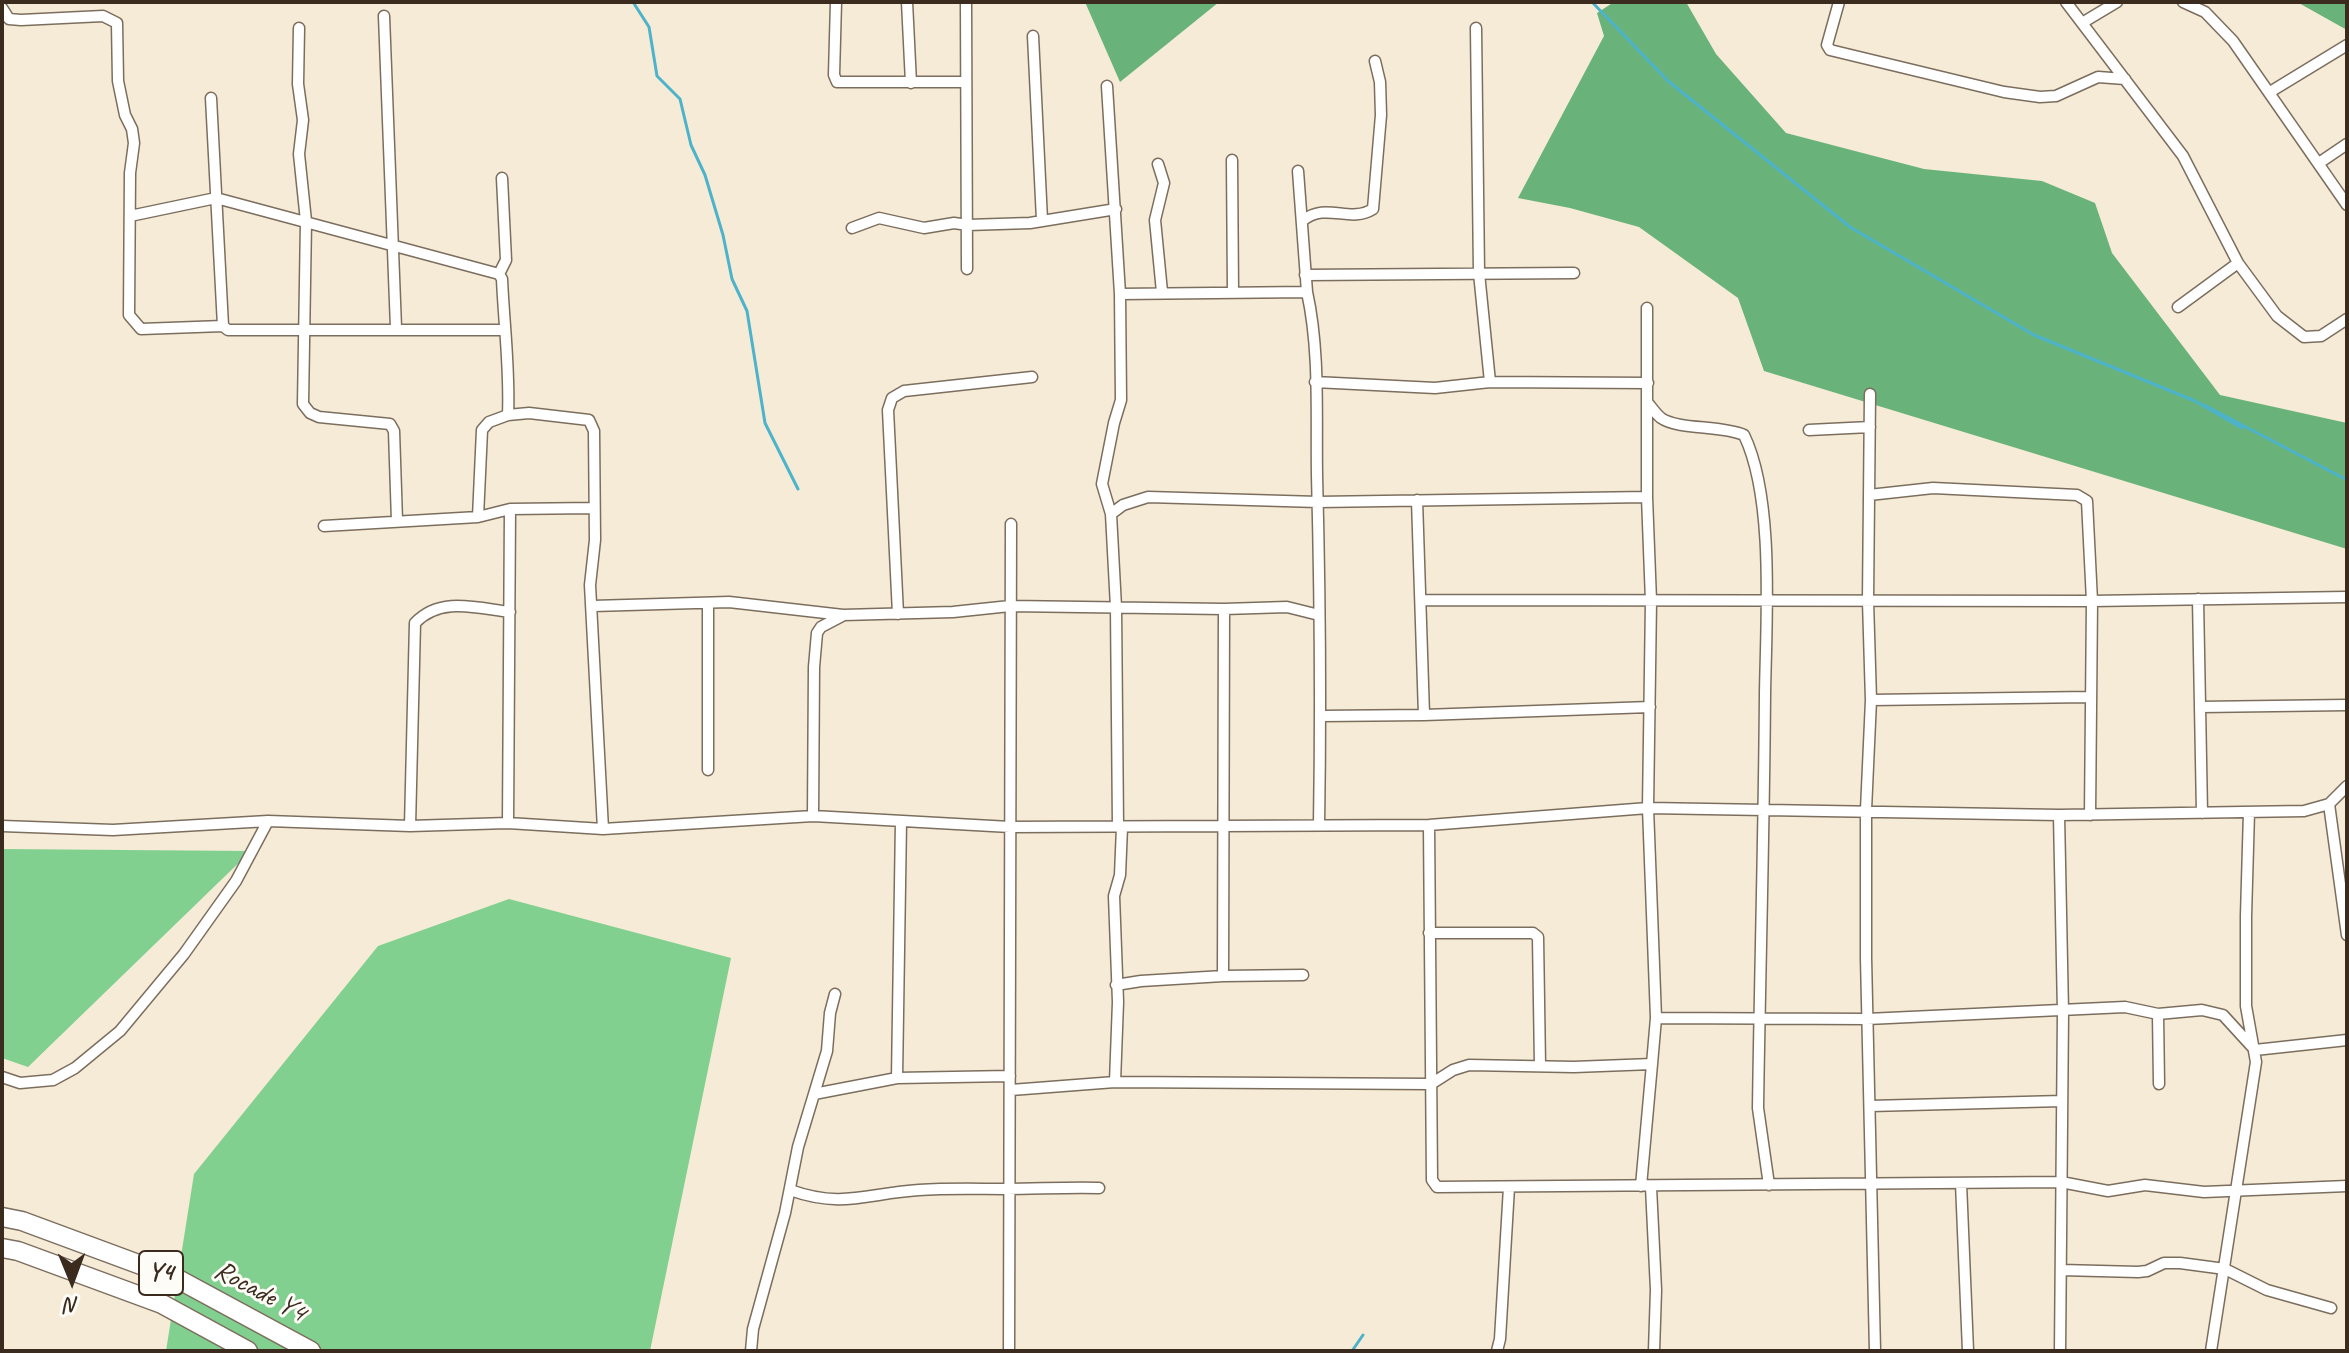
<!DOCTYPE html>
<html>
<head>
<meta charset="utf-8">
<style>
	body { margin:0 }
	#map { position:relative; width:2349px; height:1353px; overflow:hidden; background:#f5ebd6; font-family:Caveat,sans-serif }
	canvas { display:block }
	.frame { position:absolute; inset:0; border:4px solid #3b2a1e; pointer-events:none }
	.north { position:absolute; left:32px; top:1241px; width:80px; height:80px; -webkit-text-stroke:6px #fdfcf7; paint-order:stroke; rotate:179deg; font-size:22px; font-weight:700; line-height:32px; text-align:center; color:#3b2a1e }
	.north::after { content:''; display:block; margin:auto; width:28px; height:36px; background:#3b2a1e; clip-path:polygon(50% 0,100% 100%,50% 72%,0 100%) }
</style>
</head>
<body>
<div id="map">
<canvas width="2349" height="1353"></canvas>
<div class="frame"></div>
<div class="north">N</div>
</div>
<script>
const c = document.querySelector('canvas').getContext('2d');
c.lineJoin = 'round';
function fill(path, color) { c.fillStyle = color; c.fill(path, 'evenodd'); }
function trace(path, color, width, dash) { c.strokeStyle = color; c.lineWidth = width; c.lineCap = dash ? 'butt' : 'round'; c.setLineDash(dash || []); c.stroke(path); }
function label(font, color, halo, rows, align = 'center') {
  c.font = font + ' Caveat,sans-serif'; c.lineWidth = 6; c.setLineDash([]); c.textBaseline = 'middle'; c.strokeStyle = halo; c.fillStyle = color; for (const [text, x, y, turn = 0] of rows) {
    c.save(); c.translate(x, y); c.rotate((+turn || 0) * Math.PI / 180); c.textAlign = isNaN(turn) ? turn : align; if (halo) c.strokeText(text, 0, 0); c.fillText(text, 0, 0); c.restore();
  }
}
fill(new Path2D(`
	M2,849L251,851L28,1067L2,1058Z
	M509,899L731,958L650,1351H166L194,1174L378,946Z`), '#82d08f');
fill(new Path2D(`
	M1085,2H1219L1120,82Z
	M1614,2H1686L1716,54L1786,133L1924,169L2042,181L2095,203L2112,253L2220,395L2347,423V549L1764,371L1738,298L1639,227L1570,208L1518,198L1604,36L1597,13Z
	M2297,2H2347V30Z`), '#69b27a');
trace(new Path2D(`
	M633,2L649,27L657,76L680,99L691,145L705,175L723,235L732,279L747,311L765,423L798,489
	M1592,2L1668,81L1850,227L2034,335L2195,401L2242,428L2204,405L2347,480
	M1352,1351L1363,1335`), '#4cb3cb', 3);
const street = new Path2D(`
	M836,2L834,75L837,82H966
	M907,2L911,83
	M966,2L967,269
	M1839,2L1827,45L1830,50L2004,92L2040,97L2056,96L2098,77L2125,79
	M2066,2L2183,156L2238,263L2277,316L2304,337L2321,336L2347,319
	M2183,2L2205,12L2233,41L2347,205
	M2,8L9,19L21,20L103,16L117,23L118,81L125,115L132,129L134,143L130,173L129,315L141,329L223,326
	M384,16L396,328
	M2082,23L2117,2
	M299,28L298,84L303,120L299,154L306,221L303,404L310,413L319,417L390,424L394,431L397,521
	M1476,28L1479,273L1490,382
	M1033,36L1042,220
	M1107,86L1120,294L1121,400L1114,423L1102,484L1111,514L1116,607L1118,827
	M2270,92L2347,45
	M211,98L223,326L228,330H504
	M1232,160L1233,293
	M2319,163L2347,144
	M1158,164L1164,183L1155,220L1162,292
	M130,216L216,198L499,274L502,279C504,325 510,369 508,415L529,413L589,420L594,431L595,540L590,585L603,829
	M1302,221C1327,201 1349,224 1373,209L1381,115L1380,82L1375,61
	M852,228L879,218L924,228L954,223L968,225L1030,223L1116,209
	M499,274L506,260L502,178
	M1305,275L1574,273
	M1307,292C1320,351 1316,414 1317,475C1320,592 1321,708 1319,825
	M1120,294L1307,292L1298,171
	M2178,307L2238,263
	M1315,382L1435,388L1490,382L1648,383
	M1870,394L1868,601L1871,700L1866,810V958L1875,1351
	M1648,403C1652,408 1656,414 1661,418C1678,430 1721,425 1744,435C1775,499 1766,622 1765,694C1764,832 1760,970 1758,1108L1769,1185
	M508,415L489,422L482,430L478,517L510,509L508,823
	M1809,430L1870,427
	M1869,495L1933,488L2077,495L2087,501L2092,601L2090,815
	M1417,500L1424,715
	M510,509L594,508
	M1111,514L1123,505L1148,497L1318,502L1647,497
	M324,526L478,517
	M2198,599L2202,813
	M1421,600L2092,601L2347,597
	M708,603V770
	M593,606L729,602L843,615L953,612L1010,606L1224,609L1287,607L1319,615
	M898,614L888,410L892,398L904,391L1032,377
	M1871,700L2089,697
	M2200,707L2347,705
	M1321,716L1424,715L1650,707
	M2329,804L2347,935
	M2059,815L2063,1012L2060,1351
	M813,816L814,667L817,633L821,627L842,616
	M1429,825L1432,1180L1437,1187L2061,1182L2108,1191L2145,1185L2204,1192L2347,1186
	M2,826L113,830L268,821
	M410,826L415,623C440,596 477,608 510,612
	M1429,933H1533L1538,937L1540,1066
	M1223,976L1303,975
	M1116,985L1141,981L1223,976L1224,609
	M2158,1014L2159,1084
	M1656,1018L1648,808L2059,815L2304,811L2329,804L2347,786
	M2,1077L20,1083L53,1080L75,1068L120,1031L184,954L236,881L268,821L410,826L508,823L603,829L813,816L1010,827L1429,825L1648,808L1651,601L1647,497V308
	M897,1078L901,821
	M1115,1082L1118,1002L1114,896L1120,875L1122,827
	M1011,1090L1115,1082L1431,1084L1453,1070L1469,1065L1574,1067L1652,1064L1656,1018L1867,1019L2125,1007L2158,1014L2202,1010L2223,1015L2255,1050L2347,1040
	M814,1094L897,1078L1010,1076
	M1870,1106L2062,1101
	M1961,1183L1968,1351
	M1641,1186L1652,1064
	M1651,1187L1656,1290L1654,1351
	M790,1190C843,1209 868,1193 919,1190C948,1188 977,1189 1006,1189C1037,1189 1068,1187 1099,1188
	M2061,1270L2138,1272L2147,1271L2164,1263H2180L2225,1269L2267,1290L2331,1308
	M751,1351L753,1329L785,1213L798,1147L827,1051L830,1013L835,994
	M1009,1351L1011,524
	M1497,1351L1500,1339L1509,1187
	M2211,1351L2256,1062L2246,1006V916L2249,812`);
const highway = new Path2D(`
	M2,1217L22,1221L176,1278L311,1351
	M2,1248L18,1251L162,1304L248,1351`);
trace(street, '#7c6e5e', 13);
trace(highway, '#7c6e5e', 21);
trace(street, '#fff', 10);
trace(highway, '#fff', 18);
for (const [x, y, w] of [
	[161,1273,44]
]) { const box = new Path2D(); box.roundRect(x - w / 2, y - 22, w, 44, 6); c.fillStyle = '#fdfcf7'; c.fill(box); trace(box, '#3b2a1e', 2); }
label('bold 26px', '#3b2a1e', null, [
	["Y4",161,1273]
]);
label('28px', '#3b2a1e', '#fdfcf7', [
	["Rocade Y4",260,1292,28]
]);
</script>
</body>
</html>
